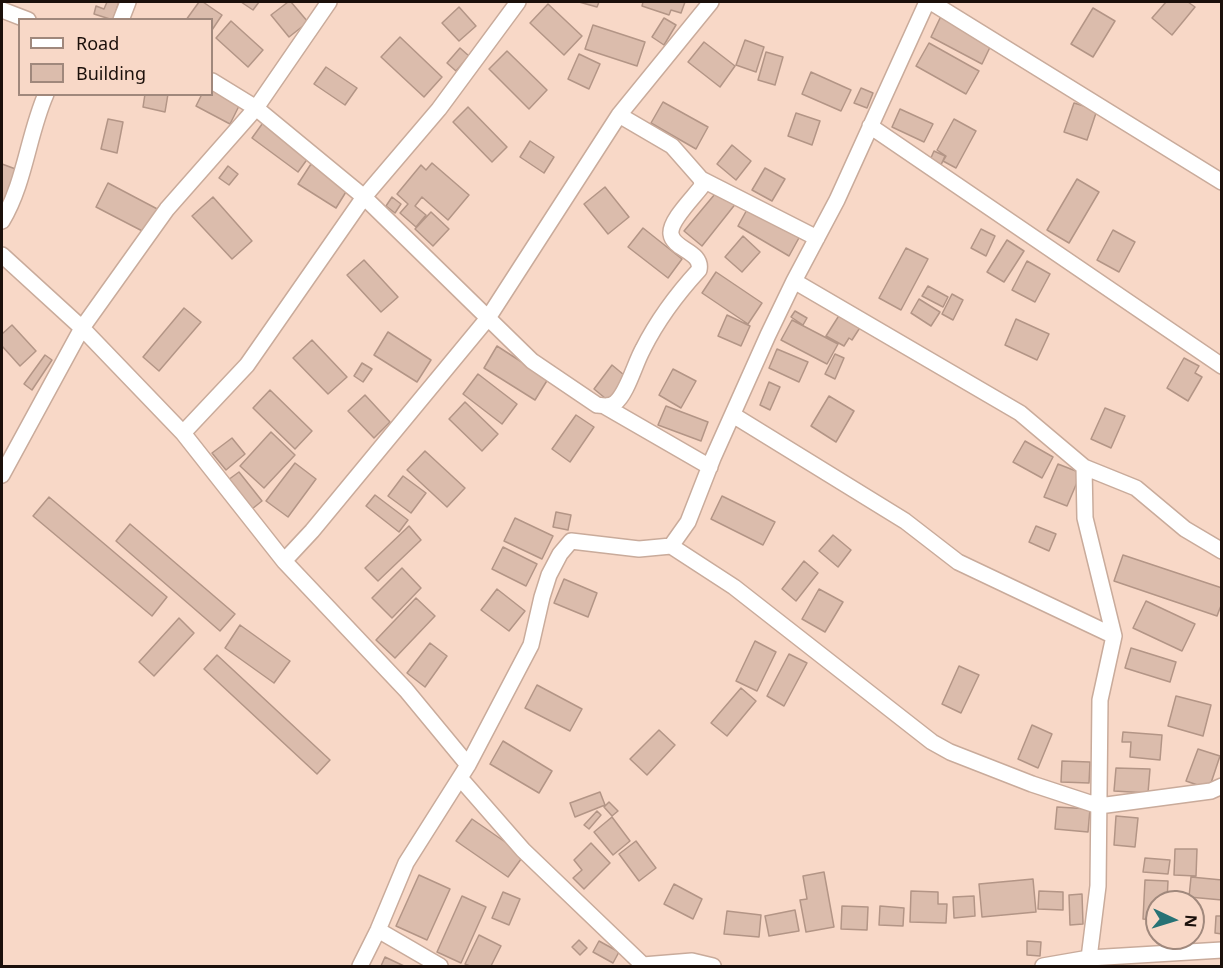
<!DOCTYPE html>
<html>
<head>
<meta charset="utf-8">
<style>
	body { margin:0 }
	#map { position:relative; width:1223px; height:968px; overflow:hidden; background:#f8d8c7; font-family:"Noto Sans",sans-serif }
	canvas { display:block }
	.frame { position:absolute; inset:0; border:3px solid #1b100b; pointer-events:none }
	.legend { position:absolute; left:18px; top:18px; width:195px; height:78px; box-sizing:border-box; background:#f8d8c7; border:2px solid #a0887c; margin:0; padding:8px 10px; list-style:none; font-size:18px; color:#1b100b }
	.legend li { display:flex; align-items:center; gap:12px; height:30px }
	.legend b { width:30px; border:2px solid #a0887c }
	.north { position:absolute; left:1145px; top:890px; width:60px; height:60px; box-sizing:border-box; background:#f8d8c7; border:2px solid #a0887c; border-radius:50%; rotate:94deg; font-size:16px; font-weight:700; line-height:24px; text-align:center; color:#1b100b }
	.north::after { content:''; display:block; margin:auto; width:21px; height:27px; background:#277275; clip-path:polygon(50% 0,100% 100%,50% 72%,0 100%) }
</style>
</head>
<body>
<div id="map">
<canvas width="1223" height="968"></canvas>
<div class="frame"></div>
<ul class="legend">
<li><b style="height:8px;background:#fff"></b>Road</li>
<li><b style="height:16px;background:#dbbcac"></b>Building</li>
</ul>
<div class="north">N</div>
</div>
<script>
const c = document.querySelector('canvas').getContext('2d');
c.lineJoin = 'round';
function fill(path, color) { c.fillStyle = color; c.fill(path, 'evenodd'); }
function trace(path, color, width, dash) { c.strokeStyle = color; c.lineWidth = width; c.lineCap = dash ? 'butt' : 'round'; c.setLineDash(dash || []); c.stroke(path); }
const building = new Path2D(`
	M107,2H119L113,20L94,14L96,6L104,9Z
	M199,2H203L222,15L212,30V20H186Z
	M241,2H259L253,10Z
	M288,2H291L308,22L289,37L271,15Z
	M579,2H599L597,7Z
	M643,2H685L681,13L671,10L669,15L642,6Z
	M1166,2H1188L1195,7L1172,35L1152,18Z
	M548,4L582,36L564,55L530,23Z
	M459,7L476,26L459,41L442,23Z
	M1093,8L1115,21L1093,57L1071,44Z
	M942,14L993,41L982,64L931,37Z
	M664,18L676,25L664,45L652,37Z
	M231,21L263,50L248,67L216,38Z
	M593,25L645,42L637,66L585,49Z
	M400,37L442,77L424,97L381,57Z
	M745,40L764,47L756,72L736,65Z
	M704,42L735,66L720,87L688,62Z
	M929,43L979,71L966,94L916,66Z
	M460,48L469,56L456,71L447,63Z
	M507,51L547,90L529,109L489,69Z
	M766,52L783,57L775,85L758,80Z
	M579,54L600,64L589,89L568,79Z
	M326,67L357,88L345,105L314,84Z
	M811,72L851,90L841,111L802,94Z
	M861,88L873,93L867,108L854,103Z
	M212,89L240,104L230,124L196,106L202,94H212Z
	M145,94H168L165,112L143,107Z
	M663,102L708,127L696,149L651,123Z
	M1074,103L1097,110L1087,140L1064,132Z
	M468,107L507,147L492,162L453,122Z
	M900,109L933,124L924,142L892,127Z
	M796,113L820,121L812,145L788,136Z
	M108,119L123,122L117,153L101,149Z
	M954,119L976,131L956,168L943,161L946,156L937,150Z
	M265,120L311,154L298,172L252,138Z
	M530,141L554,157L544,173L520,157Z
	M732,145L751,161L736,180L717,164Z
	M934,151L945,156L941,165L930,160Z
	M432,163L469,195L448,220L422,197L415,206L426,215L416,227L400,213L408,204L397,194L421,165L426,170Z
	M2,164L21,171L9,204L2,201Z
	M311,164L349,187L336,208L298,184Z
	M228,166L238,174L229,185L219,178Z
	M765,168L785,179L772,201L752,190Z
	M1077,179L1099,192L1069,243L1047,230Z
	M108,183L163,212L150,235L96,207Z
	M605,187L629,217L608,234L584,204Z
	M720,188L737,202L702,246L684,231Z
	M213,197L252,241L232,259L192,216Z
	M392,197L401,204L395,213L386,206Z
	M749,206L800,236L789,256L738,226Z
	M431,212L449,229L433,246L415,229Z
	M643,228L682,259L668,278L628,247Z
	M981,229L995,236L986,256L971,248Z
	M1113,230L1135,242L1119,272L1097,260Z
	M743,236L760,252L742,272L725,257Z
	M1007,240L1024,251L1004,282L987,272Z
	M906,248L928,259L901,310L879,298Z
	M364,260L398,297L381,312L347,275Z
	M1027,261L1050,274L1035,302L1012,290Z
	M716,272L762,303L748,324L702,293Z
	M928,286L948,297L943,307L922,296Z
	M952,294L963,300L953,320L942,314Z
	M919,299L940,312L931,326L911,313Z
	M184,308L201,322L159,371L143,357Z
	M795,311L807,318L803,325L791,317Z
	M840,314L861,326L852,340L849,338L844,346L826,336Z
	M727,315L750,326L741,346L718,336Z
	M1016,319L1049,334L1037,360L1005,345Z
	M792,320L838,344L827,364L781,340Z
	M12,325L36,351L20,366L2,346V334Z
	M388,332L431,360L417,382L374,355Z
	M312,340L347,377L328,394L293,358Z
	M497,346L548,379L535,400L484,368Z
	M777,349L808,362L799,382L769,368Z
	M835,354L844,358L835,379L825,374Z
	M45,355L52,360L32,390L24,384Z
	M1184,358L1199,366L1195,373L1202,377L1188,401L1167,388Z
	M362,363L372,369L363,382L354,376Z
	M612,365L630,380L611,403L594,389Z
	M673,369L696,381L681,408L659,395Z
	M478,374L517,404L502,424L463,394Z
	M769,382L780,387L770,410L760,405Z
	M270,390L312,431L295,449L253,408Z
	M365,395L390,422L374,438L348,411Z
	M829,396L854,411L836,442L811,426Z
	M465,402L498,434L482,451L449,419Z
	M666,406L708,422L701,441L658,425Z
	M1105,408L1125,416L1111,448L1091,439Z
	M576,415L594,427L570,462L552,449Z
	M271,432L295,455L264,488L240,466Z
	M232,438L245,454L226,470L212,453Z
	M1025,441L1053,457L1042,478L1013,462Z
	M425,451L465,488L447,507L407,470Z
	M295,463L316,479L288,517L266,501Z
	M1058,464L1081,473L1067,506L1044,497Z
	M239,472L262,501L252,509L228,480Z
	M403,476L426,493L411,513L388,496Z
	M375,495L408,520L399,532L366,506Z
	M722,496L775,522L763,545L711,519Z
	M49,497L167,597L152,616L33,516Z
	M556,512L571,515L568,530L553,527Z
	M515,518L553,536L542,559L504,541Z
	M130,524L235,614L220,631L116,541Z
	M409,526L421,540L378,581L365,568Z
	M1036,526L1056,534L1049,551L1029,542Z
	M833,535L851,550L838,567L819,551Z
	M503,547L537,564L526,586L492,569Z
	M1123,555L1222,588V603L1217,616L1114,581Z
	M804,561L818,573L796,601L782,589Z
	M402,568L421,588L392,618L372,598Z
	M564,579L597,593L588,617L554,603Z
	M497,589L525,611L509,631L481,610Z
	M819,589L843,602L825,632L802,619Z
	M416,598L435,616L395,658L376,640Z
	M1146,601L1195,624L1182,651L1133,628Z
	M179,618L194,633L154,676L139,662Z
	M240,625L290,661L274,683L225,648Z
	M755,641L776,652L757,691L736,681Z
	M430,643L447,656L425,687L407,673Z
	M1131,648L1176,662L1170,682L1125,668Z
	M789,654L807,663L784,706L767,696Z
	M217,655L330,760L317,774L204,669Z
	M959,666L979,675L961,713L942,704Z
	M537,685L582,709L570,731L525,708Z
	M741,688L756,701L727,736L711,723Z
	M1176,696L1211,705L1203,736L1168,726Z
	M1032,725L1052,734L1038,768L1018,759Z
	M659,730L675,745L647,775L630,759Z
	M1123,732L1162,735L1160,760L1130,757L1131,742H1122Z
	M503,741L552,771L539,793L490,764Z
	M1198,749L1220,756L1209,789L1186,781Z
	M1062,761L1090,762L1089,783L1061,782Z
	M1116,768L1150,769L1148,793L1114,791Z
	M600,792L605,805L575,817L570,803Z
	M609,802L618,811L612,816L604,807Z
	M1057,807L1090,809L1088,832L1055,829Z
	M597,811L601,815L589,829L584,825Z
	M1116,816L1138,818L1135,847L1114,845Z
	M612,817L630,841L613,855L594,832Z
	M472,819L524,855L508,877L456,841Z
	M636,841L656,868L639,881L619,854Z
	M591,843L610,863L584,889L573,878L582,870L574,860Z
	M1175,849H1197L1196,876L1174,875Z
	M1145,858L1170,860L1168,874L1143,872Z
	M824,872L834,927L806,932L800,900L807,899L803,876Z
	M419,875L450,889L427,940L396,926Z
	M1191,877L1222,880V900L1189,897Z
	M1033,879L1036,912L982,917L979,884Z
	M1145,880L1168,881L1167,902H1157V920L1143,919Z
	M674,884L702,899L693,919L664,904Z
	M911,891L938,892V904H947L946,923L910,922Z
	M1039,891L1063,892V910L1038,909Z
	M503,892L520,899L509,925L492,918Z
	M1082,894L1083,924L1070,925L1069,895Z
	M462,896L486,907L461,963L437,952Z
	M974,896L975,916L954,918L953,897Z
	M842,906L868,907L867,930L841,929Z
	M880,906L904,908L903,926L879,925Z
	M795,910L799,931L769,936L765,916Z
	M727,911L761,915L759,937L724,934Z
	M1216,916H1222V934L1215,933Z
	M479,935L501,946L491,966H470L465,964Z
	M579,940L587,948L580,955L572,947Z
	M599,941L619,952L613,963L593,952Z
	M1027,941L1041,942L1040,956L1027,955Z
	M385,957L404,966H381Z`);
fill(building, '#dbbcac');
trace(building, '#b39586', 1.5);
const street = new Path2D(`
	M931,2L1222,182
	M2,10L28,20
	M121,20L128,2
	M212,81L256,108L364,197L532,361L597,405C604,406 609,407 615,403C627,394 635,363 643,349C658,319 676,295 699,270C703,251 673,250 671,234C669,221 694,197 702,186L701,179L672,146L619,115
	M870,126L1222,366
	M701,179L817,238
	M2,221C25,183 28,135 46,94
	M2,255L82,328L183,433L284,561L406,690L468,765
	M606,407L710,467
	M733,415L905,521L958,562L1114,636L1085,518L1084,467L1020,413L794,281
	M183,433L247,365L364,197L439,109L518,2
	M1084,467L1136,488L1185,529L1222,551
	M2,475L82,328L167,209L256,108L329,2
	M671,546L734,587L932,742L950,752L1032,784L1099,806L1211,791L1222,786
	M284,561L312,531L488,318L619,115L711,2
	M460,778L523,850L643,965L692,961L713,966
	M378,930L440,966
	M1089,958L1098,886L1100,700L1114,636
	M360,966L378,930L406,863L468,765L531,645L542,597L549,575L560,554L571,541L639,549L671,546L688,522L713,458L768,335L794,281L837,200L927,2
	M1043,966L1089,958L1222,950`);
trace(street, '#c9ab9b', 18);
trace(street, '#fff', 15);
</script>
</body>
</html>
